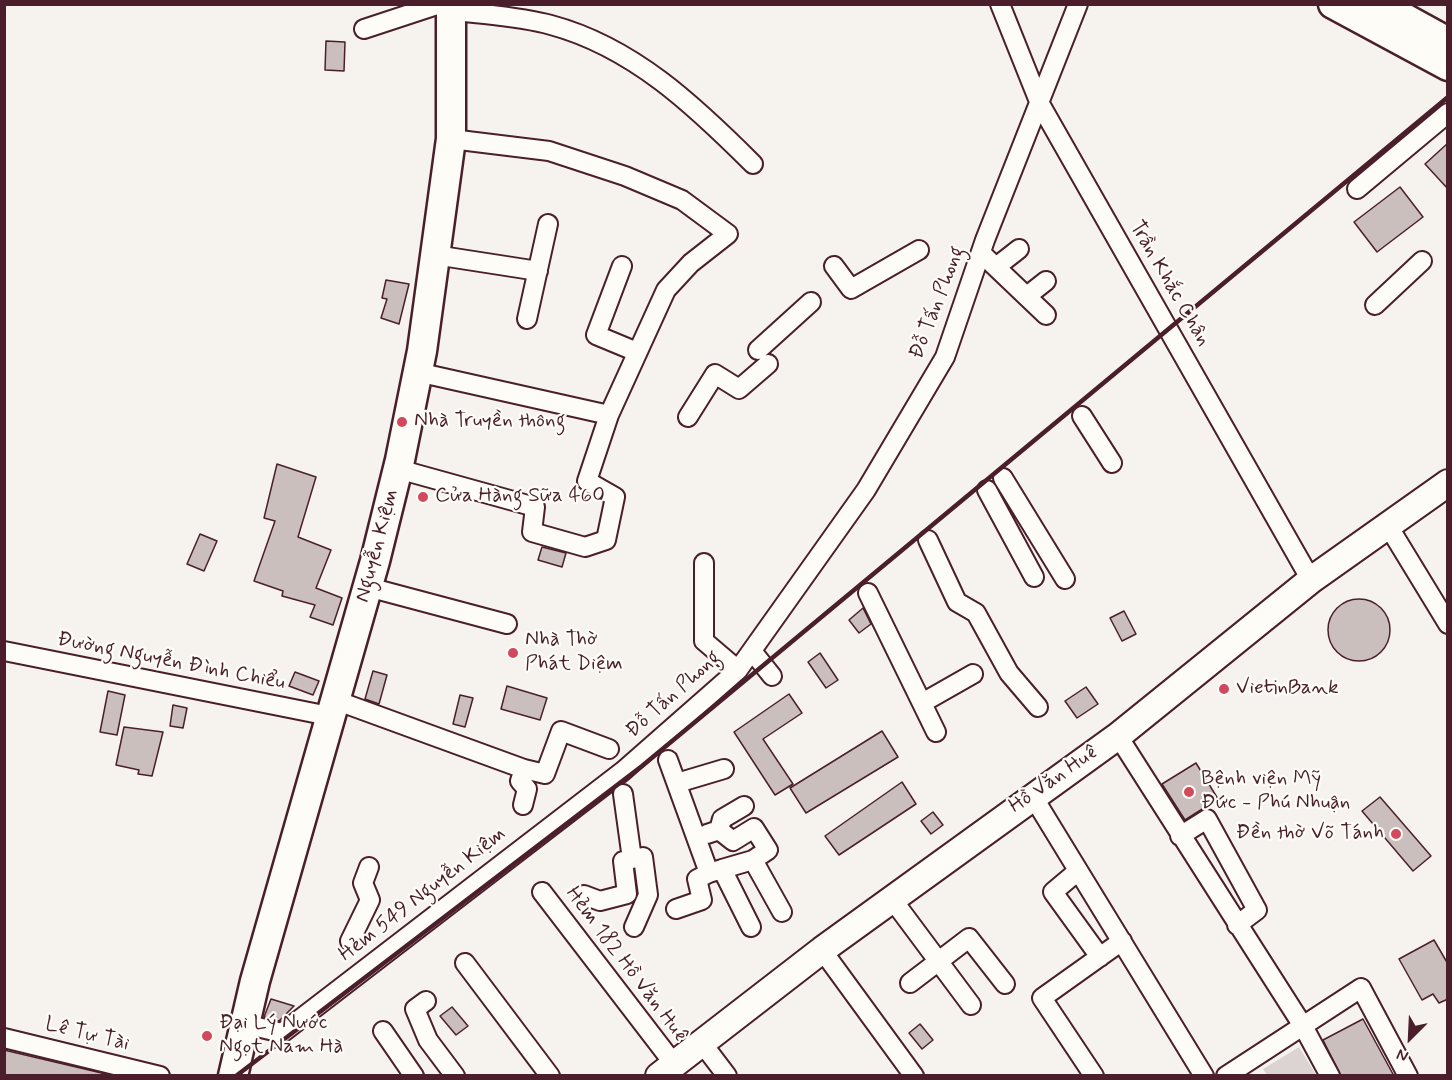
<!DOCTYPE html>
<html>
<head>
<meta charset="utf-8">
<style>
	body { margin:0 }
	#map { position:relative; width:1452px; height:1080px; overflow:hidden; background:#f6f3ef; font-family:Mynerve,sans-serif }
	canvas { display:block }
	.frame { position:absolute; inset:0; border:6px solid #4a1f2b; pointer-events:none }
	.north { position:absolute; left:1380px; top:1008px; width:60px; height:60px; -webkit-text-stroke:4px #fdfcf7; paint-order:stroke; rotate:204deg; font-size:16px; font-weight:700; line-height:24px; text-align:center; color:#4a1f2b }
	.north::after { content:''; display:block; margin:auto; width:21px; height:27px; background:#4a1f2b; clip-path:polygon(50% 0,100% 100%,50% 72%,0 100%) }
</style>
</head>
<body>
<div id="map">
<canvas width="1452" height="1080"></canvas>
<div class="frame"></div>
<div class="north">N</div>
</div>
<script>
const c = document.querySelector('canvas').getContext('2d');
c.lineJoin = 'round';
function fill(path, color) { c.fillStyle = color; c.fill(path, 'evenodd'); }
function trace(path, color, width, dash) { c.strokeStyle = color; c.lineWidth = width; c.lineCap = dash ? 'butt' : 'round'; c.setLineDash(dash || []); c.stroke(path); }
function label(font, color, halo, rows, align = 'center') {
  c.font = font + ' Mynerve,sans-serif'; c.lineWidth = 4.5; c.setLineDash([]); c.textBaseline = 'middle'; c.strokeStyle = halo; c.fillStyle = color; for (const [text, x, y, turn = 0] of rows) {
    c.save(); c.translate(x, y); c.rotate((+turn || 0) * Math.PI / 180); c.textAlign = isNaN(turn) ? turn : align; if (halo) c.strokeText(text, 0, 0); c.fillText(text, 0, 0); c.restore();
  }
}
fill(new Path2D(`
	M1299,1047L1316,1075H1267L1263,1069Z`), '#dcd4d2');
const building = new Path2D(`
	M326,41L345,42L344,71L325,70Z
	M1448,143V189L1425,164Z
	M1400,187L1423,217L1377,252L1354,222Z
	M386,280L409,284L399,324L381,318L387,299L382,298Z
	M277,464L316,477L298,537L331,550L316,588L342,598L333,625L310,617L315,605L282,596L283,591L254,581L275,521L264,518Z
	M200,534L217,541L204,571L187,564Z
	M542,547L566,553L562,567L538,560Z
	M1328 630a31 31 0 1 1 62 0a31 31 0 1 1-62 0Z
	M863,608L871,624L859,633L849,620Z
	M1124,611L1136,634L1122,641L1110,618Z
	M820,653L838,680L826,688L808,662Z
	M373,671L387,675L379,704L365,699Z
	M295,672L319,681L313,695L289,686Z
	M507,686L547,698L540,720L501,709Z
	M1086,687L1098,704L1077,718L1065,701Z
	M108,691L125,695L117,735L100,732Z
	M789,694L802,713L763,739L793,784L775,795L734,732Z
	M460,695L473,698L465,727L453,724Z
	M173,705L187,708L183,728L170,726Z
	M124,727L163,732L152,776L138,774L139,770L116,765Z
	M882,731L898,757L806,813L790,788Z
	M1196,763L1218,799L1185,820L1162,784Z
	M902,782L916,804L839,855L825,836Z
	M1380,797L1431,856L1413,871L1362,811Z
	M933,812L943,825L931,834L921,821Z
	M1434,940L1448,964V999L1439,1003L1433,994L1422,1000L1399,959Z
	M271,999L294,1006L279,1021L264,1017Z
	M452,1007L468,1026L456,1035L440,1016Z
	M1363,1019L1394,1076H1341L1323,1040Z
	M920,1024L933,1040L922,1049L909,1033Z
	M4,1050L110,1075L4,1076Z`);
fill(building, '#cbbfbe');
trace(building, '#4a1f2b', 1.5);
const street = new Path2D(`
	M1000,4L1040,104L1311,580
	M451,10C484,15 519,16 551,25C633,47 695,106 753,164
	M364,29L440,4
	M1357,189L1448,113
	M981,253L1046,315
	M435,255L538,271
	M622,266L596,335L637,352
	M834,266L851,289L919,250
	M996,267L1019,249
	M1027,296L1046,281
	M1375,305L1422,261
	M527,319L548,224
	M758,350L811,302
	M417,372L609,415
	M1082,416L1112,463
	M688,417L715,374L739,389L768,364
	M398,469L535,507L532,532L585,547L606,540L615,497L587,481L609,415L666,290L691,263L728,234L682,200L625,176L549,151L451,139
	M1003,478L1065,579
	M987,490L1034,577
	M1387,524L1448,624
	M928,540L957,602L976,613L1009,673L1038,707
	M704,563V641L738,670
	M368,587L507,624
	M868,593L936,732
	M4,651L329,716
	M752,651L772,676
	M335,700L524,769L545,774L561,731L609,749
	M922,703L973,674
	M1118,736L1303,1026L1330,1076
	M668,760L709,873L722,869L751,927
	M677,783L724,769
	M1032,795L1204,1076
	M523,805L527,789L520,781L524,769
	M719,830L733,841L754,828L768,850L753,860
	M707,834L719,830L722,819L744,806
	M1180,836L1207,819L1257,910L1237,925
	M632,859L643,857L648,895L634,927
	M722,869L753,860L782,912
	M1078,871L1053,892L1100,957
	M542,892L674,1064
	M584,895L600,901L627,894L623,861L632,859L623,794
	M892,899L971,1005
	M676,909L702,900L697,879L709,873
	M350,941L370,900L363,883L369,867
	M822,950L914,1076
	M465,963L550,1076
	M910,983L969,938L1005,984
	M426,1001L415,1009L428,1040L455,1076
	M245,1024L282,1033L623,771L738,670L866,490L945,357L985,240L1078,4
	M383,1031L414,1076
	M4,1038L160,1076
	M702,1043L727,1076
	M1094,1076L1042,998L1122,941
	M1226,1076L1361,988L1408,1076`);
const secondary = new Path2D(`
	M659,1076L822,950L1118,736L1311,580L1448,483`);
const primary = new Path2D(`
	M1333,4L1448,66
	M1379,4L1448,42
	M233,1076L255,981L375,561L400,460L422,351L451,139V4`);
trace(street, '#4a1f2b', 22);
trace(secondary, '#4a1f2b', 30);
trace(primary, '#4a1f2b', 33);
trace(street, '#fdfcf7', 18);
trace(secondary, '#fdfcf7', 26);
trace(primary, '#fdfcf7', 28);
trace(new Path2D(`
	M236,1076L642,766L1448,97`), '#4a1f2b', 4.5);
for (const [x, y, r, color] of [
	[402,422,6,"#d1495b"],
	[423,497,6,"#d1495b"],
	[513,653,6,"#d1495b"],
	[1224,689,6,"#d1495b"],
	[1189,792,6,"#d1495b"],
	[1396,834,6,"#d1495b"],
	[207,1036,6,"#d1495b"]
]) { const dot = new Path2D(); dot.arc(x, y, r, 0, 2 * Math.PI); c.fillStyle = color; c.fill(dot); trace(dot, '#fdfcf7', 2); }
label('21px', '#4a1f2b', '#fdfcf7', [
	["Trần Khắc Chân",1169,284,60],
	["Đỗ Tấn Phong",938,303,-69],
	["Nguyễn Kiệm",378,546,-75],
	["Đường Nguyễn Đình Chiểu",171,662,11],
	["Đỗ Tấn Phong",674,695,-42],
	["Hồ Văn Huê",1054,780,-35],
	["Hẻm 549 Nguyễn Kiệm",423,895,-38],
	["Hẻm 182 Hồ Văn Huê",626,965,53],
	["Lê Tự Tài",87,1035,14]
]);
label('21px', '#4a1f2b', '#fdfcf7', [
	["Nhà Truyền thông",414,422],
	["Cửa Hàng Sữa 460",435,497],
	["Nhà Thờ",525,641],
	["Phát Diệm",525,665],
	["VietinBank",1236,689],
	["Bệnh viện Mỹ",1201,780],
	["Đức - Phú Nhuận",1201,804],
	["Đền thờ Võ Tánh",1384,834,"right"],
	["Đại Lý Nước",219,1024],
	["Ngọt Nam Hà",219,1048]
], 'left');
</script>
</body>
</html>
